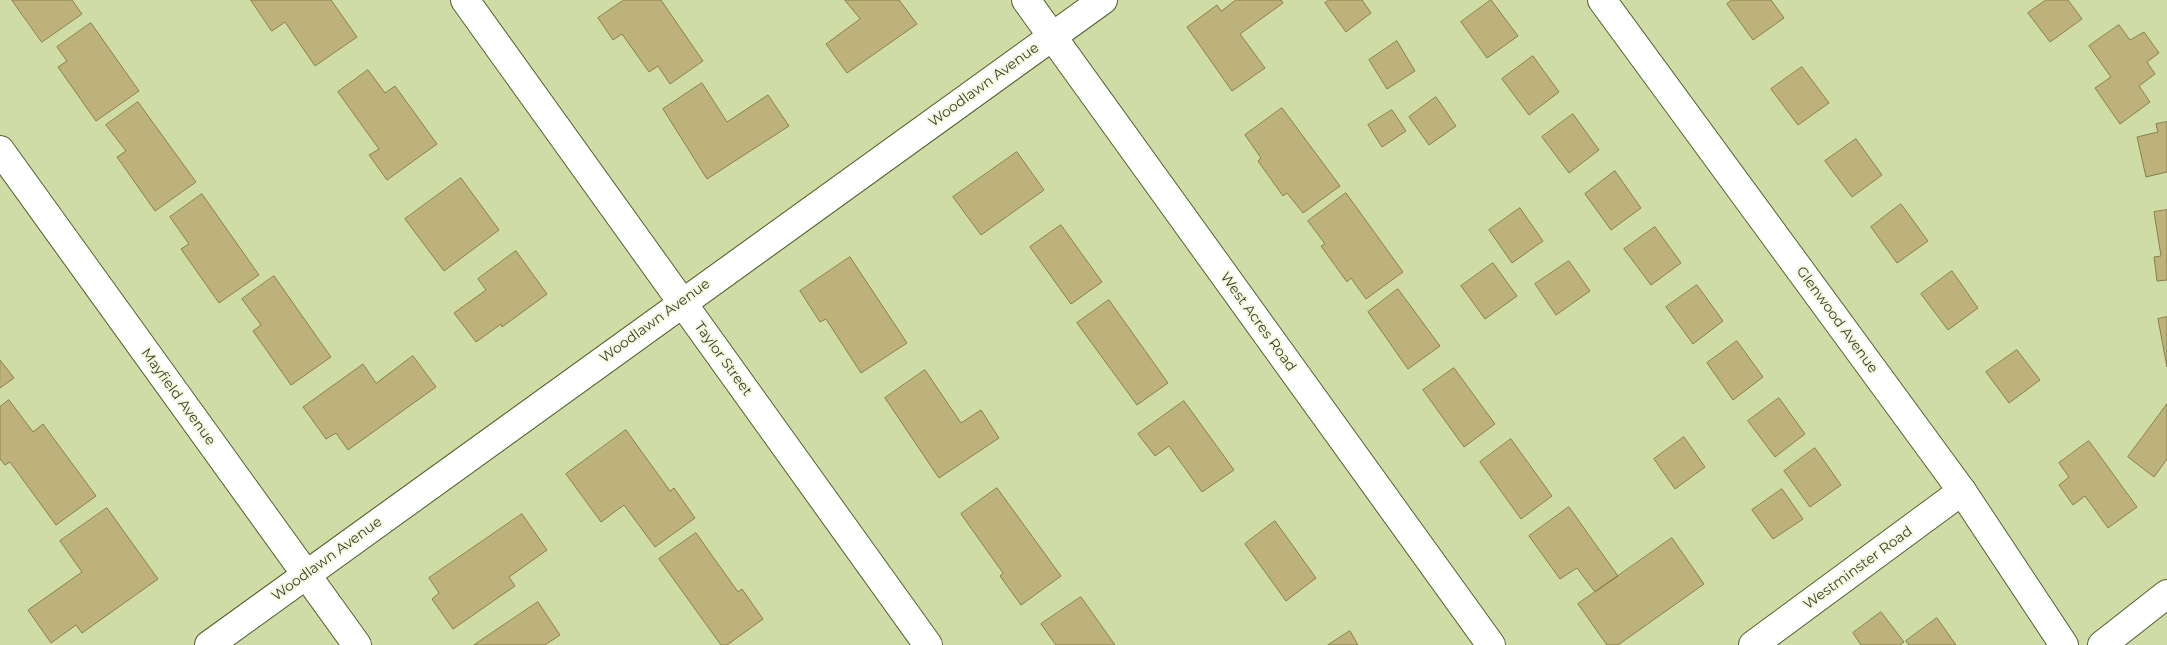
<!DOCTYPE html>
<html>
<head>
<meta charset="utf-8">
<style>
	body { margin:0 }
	canvas { display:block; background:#d0dca5 }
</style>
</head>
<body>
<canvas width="2167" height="645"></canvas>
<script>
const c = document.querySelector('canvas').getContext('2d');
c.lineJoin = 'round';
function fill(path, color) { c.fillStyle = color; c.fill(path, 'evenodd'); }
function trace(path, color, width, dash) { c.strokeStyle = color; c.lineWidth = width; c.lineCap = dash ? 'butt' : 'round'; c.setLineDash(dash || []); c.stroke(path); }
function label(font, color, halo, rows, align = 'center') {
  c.font = font + ' Montserrat,sans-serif'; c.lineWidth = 4; c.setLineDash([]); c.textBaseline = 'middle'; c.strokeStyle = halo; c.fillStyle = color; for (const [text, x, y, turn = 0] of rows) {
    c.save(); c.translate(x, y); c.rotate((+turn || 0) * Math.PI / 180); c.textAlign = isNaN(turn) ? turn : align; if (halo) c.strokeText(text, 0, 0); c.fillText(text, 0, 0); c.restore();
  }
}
const building = new Path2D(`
	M12,0H72L82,14L42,42Z
	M251,0H331L357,37L315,66L285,22L272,31Z
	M624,0H661L703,61L670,84L658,66L649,72L622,34L613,40L598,18Z
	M845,0H899L917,24L847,73L826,44L860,19Z
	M1236,0H1281L1283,3L1240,34L1265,68L1232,91L1187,27L1217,5L1221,11Z
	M1329,0H1362L1371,13L1346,32L1325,3Z
	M1491,0L1518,36L1487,58L1461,22Z
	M1732,0H1771L1784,18L1753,40L1727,4Z
	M2046,0H2068L2082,19L2050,42L2028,13Z
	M91,23L139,91L96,121L58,67L67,61L57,47Z
	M2119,25L2130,40L2144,32L2159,53L2147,62L2155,74L2139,86L2150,102L2120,124L2095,88L2111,77L2089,46Z
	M1397,41L1415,71L1387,89L1369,60Z
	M1533,56L1559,92L1529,115L1502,79Z
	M1802,67L1829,103L1798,125L1771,89Z
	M368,70L385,93L395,86L437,144L387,180L369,155L379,149L338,92Z
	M702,83L727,122L768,95L789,126L707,179L663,109Z
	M1436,97L1456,126L1429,145L1409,117Z
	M138,102L196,182L155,211L117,157L126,151L106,125Z
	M1282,108L1340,186L1303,213L1287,193L1283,196L1258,161L1261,158L1245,135Z
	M1392,110L1406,131L1382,147L1368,125Z
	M1573,114L1599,150L1569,173L1542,137Z
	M2167,122V172L2146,177L2137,137L2158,132L2156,124Z
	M1856,139L1882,175L1852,197L1825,161Z
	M1017,152L1044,190L981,235L953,197Z
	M1615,171L1641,208L1611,230L1585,194Z
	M461,178L499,230L444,271L405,219Z
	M1346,193L1403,272L1366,299L1351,278L1347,282L1321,246L1325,244L1308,221Z
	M202,194L259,275L219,303L181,249L189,244L170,217Z
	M1901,204L1928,241L1897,263L1871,227Z
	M1520,208L1543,241L1512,263L1489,230Z
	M2167,210V280L2157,281L2154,257L2161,256L2154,212Z
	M1061,225L1102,282L1071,304L1030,247Z
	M1655,227L1681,263L1651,285L1624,249Z
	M516,251L547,294L502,327L501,324L476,342L454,313L486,290L478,279Z
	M850,257L907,343L861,373L826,319L820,322L800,291Z
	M1569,261L1590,291L1556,315L1535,284Z
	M1493,263L1517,296L1485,319L1461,286Z
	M1952,271L1978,308L1948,330L1921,294Z
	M274,276L331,357L291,385L253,331L261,325L242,299Z
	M1697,285L1723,321L1693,344L1666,307Z
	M1398,289L1440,346L1408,369L1368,312Z
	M1109,300L1168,383L1137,405L1077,323Z
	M2167,317V367L2158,319Z
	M1737,341L1763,377L1733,400L1707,363Z
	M2017,350L2040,380L2009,403L1986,372Z
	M413,356L436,387L348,450L336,433L326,439L303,407L363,364L376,383Z
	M0,360L14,378L0,388Z
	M1454,368L1495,424L1464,447L1423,390Z
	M925,370L961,423L981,410L999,438L939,478L885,398Z
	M1779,398L1805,434L1775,457L1748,421Z
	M9,400L33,432L43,424L96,496L56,525L10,462L5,465L0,459V407Z
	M1184,401L1234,470L1202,492L1169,446L1155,456L1138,434Z
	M2167,404V459L2154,477L2128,457Z
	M626,430L670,491L674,488L695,518L655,547L624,505L601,522L566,474Z
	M1684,437L1705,467L1675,489L1654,459Z
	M1511,439L1552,496L1521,519L1480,462Z
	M2089,441L2137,507L2108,528L2085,496L2073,505L2059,485L2069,477L2059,463Z
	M1815,448L1841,485L1810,507L1784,471Z
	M997,488L1061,576L1021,605L1000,576L1003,573L961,514Z
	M1782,489L1803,519L1773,539L1752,510Z
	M1569,507L1618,576L1595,592L1577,568L1560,579L1529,536Z
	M107,508L158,579L82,633L76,625L51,643L28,610L82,572L60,541Z
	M522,514L547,550L509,577L515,586L453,629L432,599L439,593L429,578Z
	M1275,521L1316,578L1286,601L1245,544Z
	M696,533L738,592L742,589L763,619L727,645H721L659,559Z
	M1672,538L1704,584L1618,645H1607L1578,604Z
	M1081,597L1115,645H1056L1041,624Z
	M538,602L560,635L545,645H474Z
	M1881,612L1904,642L1900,645H1861L1853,633Z
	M1937,618L1956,645H1909L1906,641Z
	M1350,631L1358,645H1328Z`);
fill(building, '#beb27c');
trace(building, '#8a7f4a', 1);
const street = new Path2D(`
	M465,0L928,645
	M1026,0L1491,645
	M0,150L357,645
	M209,645L1103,0
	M1753,645L1962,491
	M2102,645L2167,594`);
const secondary = new Path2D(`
	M1602,0L1962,491L2064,645`);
trace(street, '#565e2c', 30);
trace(secondary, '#565e2c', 30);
trace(street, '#fff', 28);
trace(secondary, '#fff', 28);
label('14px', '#3b402a', '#f3f9de', [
	["Woodlawn Avenue",984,85,-36],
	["Glenwood Avenue",1837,320,54],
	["Woodlawn Avenue",655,321,-36],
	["West Acres Road",1258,322,54],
	["Taylor Street",723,359,54],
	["Mayfield Avenue",178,397,54],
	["Woodlawn Avenue",327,559,-36],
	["Westminster Road",1858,568,-36]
]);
</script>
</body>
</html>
